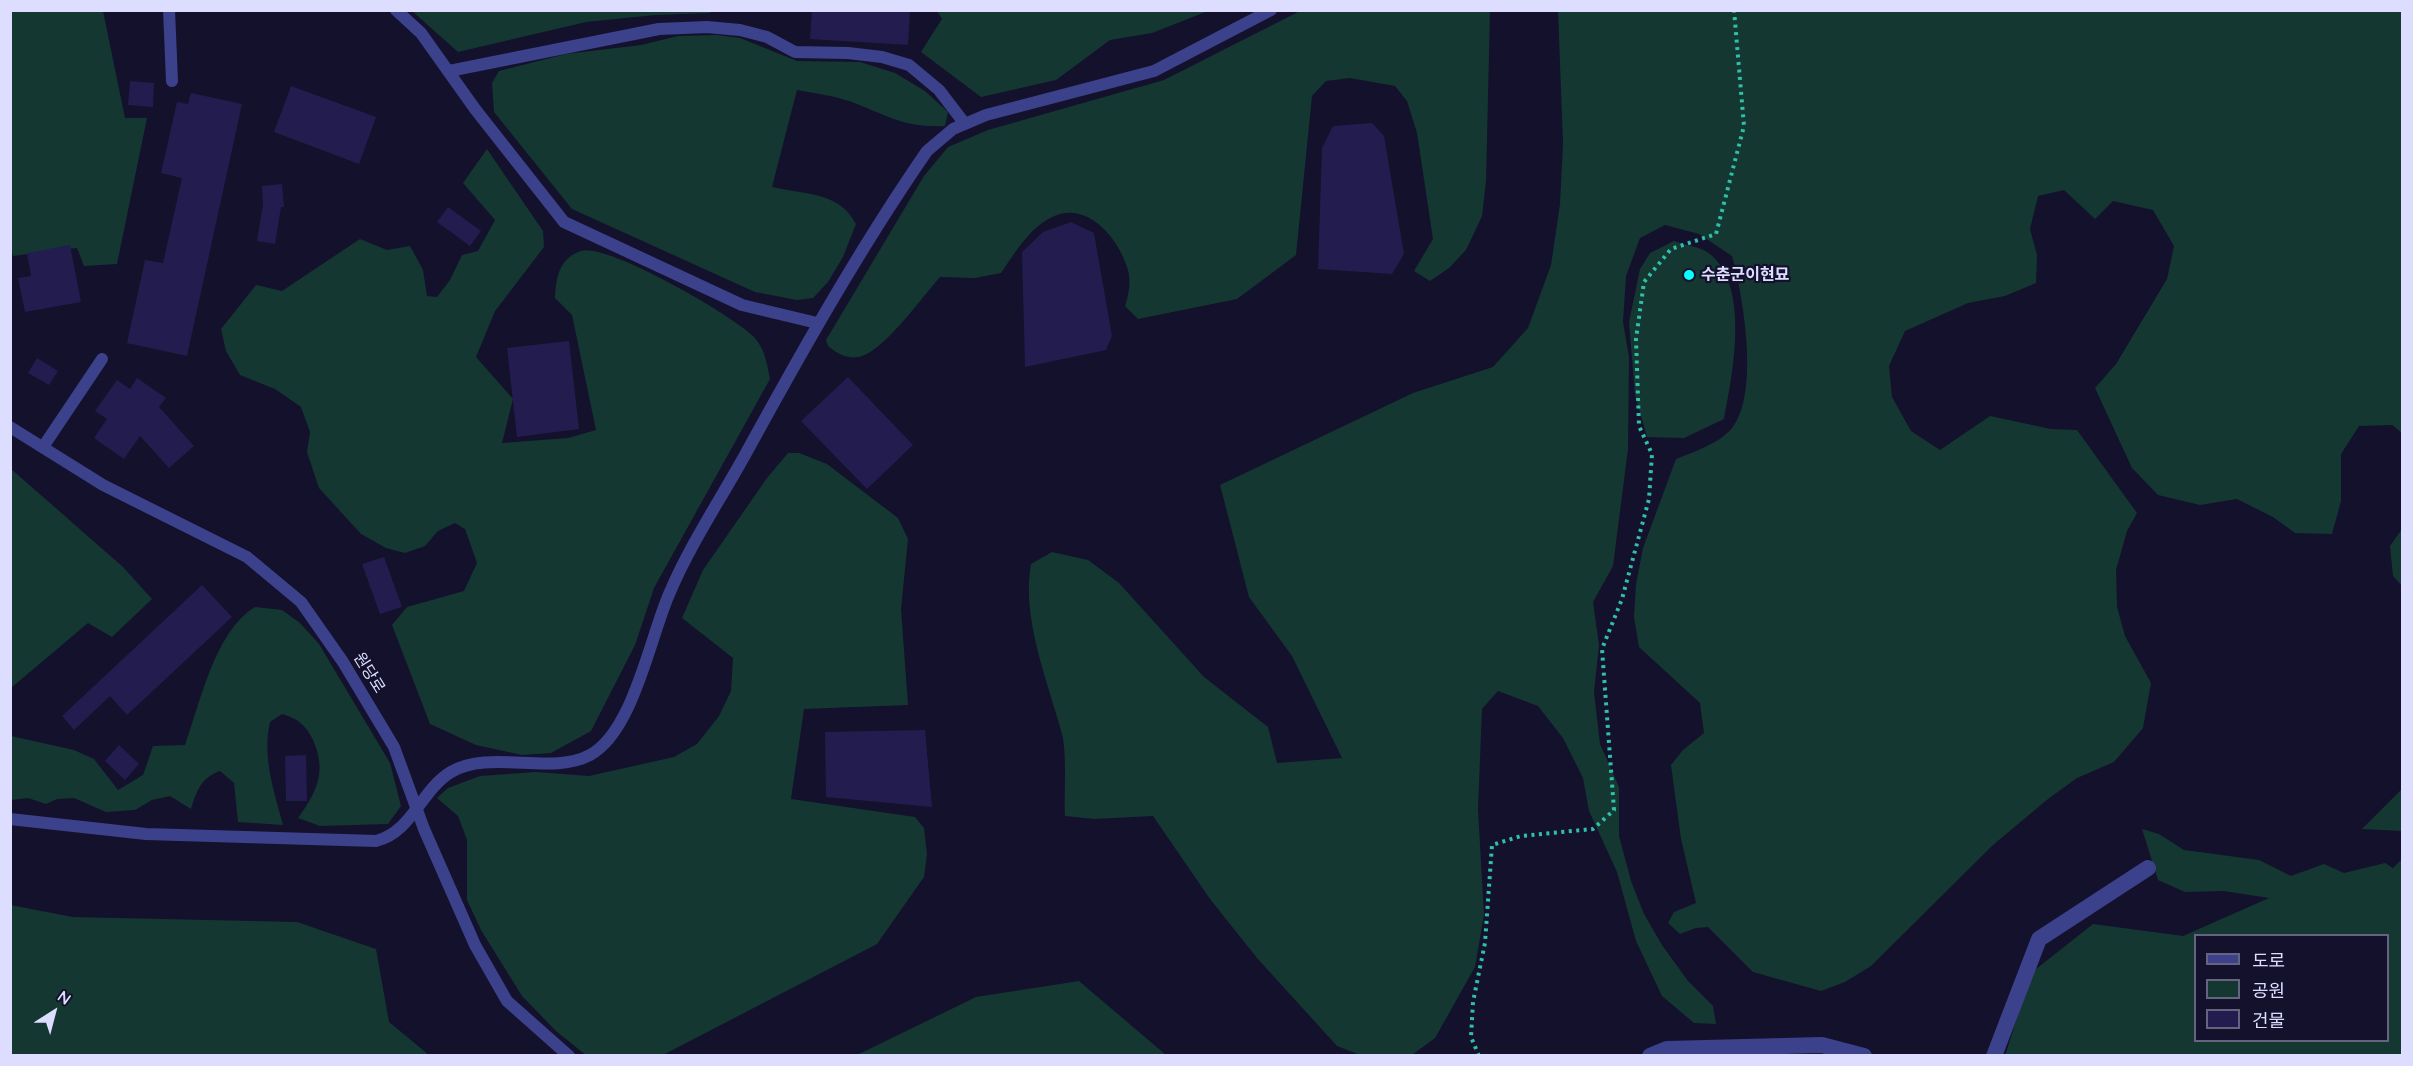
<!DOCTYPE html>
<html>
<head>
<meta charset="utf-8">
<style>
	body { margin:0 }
	#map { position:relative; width:2413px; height:1066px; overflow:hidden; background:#13112c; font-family:Quicksand,"Noto Sans KR",sans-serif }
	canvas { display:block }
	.frame { position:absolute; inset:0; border:12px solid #ddf; pointer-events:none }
	.legend { position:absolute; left:2194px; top:934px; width:195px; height:108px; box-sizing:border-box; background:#13112c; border:2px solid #646380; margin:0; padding:8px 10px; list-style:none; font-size:18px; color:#ddf }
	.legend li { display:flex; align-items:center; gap:12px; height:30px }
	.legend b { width:30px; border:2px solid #646380 }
	.north { position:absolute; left:24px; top:982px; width:60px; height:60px; -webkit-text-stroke:4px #13112c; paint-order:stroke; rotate:36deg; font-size:16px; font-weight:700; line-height:24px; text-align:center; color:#ddf }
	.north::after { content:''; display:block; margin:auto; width:21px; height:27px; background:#ddf; clip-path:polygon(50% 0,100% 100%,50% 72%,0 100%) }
</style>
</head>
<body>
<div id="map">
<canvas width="2413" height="1066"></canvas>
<div class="frame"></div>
<ul class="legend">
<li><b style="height:8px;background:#3c418c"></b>도로</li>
<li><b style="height:16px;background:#143732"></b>공원</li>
<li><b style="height:16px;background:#221d4e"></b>건물</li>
</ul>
<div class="north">N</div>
</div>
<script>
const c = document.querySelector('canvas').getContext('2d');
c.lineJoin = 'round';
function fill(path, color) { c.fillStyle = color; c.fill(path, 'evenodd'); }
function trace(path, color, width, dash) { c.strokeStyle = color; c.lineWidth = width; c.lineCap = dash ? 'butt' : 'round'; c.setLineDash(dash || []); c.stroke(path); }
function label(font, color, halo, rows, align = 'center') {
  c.font = font + ' Quicksand,"Noto Sans KR",sans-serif'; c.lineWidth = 4.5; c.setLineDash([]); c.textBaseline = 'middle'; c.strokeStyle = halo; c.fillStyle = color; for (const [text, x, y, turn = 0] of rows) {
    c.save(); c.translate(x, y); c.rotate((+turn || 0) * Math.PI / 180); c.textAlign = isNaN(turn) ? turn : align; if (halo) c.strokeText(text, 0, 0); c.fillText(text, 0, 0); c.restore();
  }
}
fill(new Path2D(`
	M10,11H103L125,118H147L117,264L84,266L77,248L13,256L10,245Z
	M412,11H712L710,13L655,15L586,22L458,52Z
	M937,11H1208L1152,33L1110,40L1056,80L981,97L921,52L942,19Z
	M1300,11H1490L1486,181L1482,216L1466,250L1449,268L1430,281L1414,271L1433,239L1417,133L1407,101L1395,86L1350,78L1326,81L1312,96L1296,255L1237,299L1138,319L1125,306C1129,294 1131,282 1128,270C1119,238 1086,198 1050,218C1028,230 1015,253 1001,273L975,278L940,277C923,296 882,354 858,357C847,359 836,353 828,346L826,340L924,176L948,147L988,130L1164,80Z
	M1558,11H2402V433L2392,425L2359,426L2341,454V501L2332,534L2295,533L2273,517L2237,499L2200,505L2158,495L2132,468L2095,388L2116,364L2167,279L2174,246L2153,210L2113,201L2095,219L2064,190L2038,196L2030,229L2037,255L2036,283L2005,296L1968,303L1905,331L1889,366L1892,397L1911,431L1940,450L1990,416L2051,429L2077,430L2137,513L2127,531L2116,570L2117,607L2125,636L2151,683L2143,728L2114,762L2077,778L2048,799L1993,845L1871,966L1845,982L1821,991L1753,972L1708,927L1696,928L1680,934L1668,923L1674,912L1696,903L1681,839L1671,765L1683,750L1704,733L1700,703L1639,647L1634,617L1636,584L1643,548L1676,459C1694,452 1720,443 1732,428C1760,393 1743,296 1732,256L1699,234L1665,225L1640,238L1626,276L1623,322L1629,357L1628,449L1613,566L1593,602L1599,645L1594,692L1600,744L1619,787V836L1631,881L1644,914L1662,945L1688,981L1713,1006L1716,1024L1694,1023L1662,996L1636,941L1617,872L1589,811L1583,778L1563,738L1538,706L1498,691L1482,709L1478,809L1484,915L1475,967L1435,1038L1412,1055H1360L1337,1046L1257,958L1210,899L1153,816L1094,819L1065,816C1064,794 1067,754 1062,734C1048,682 1021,618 1031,564L1052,552L1088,560L1119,583L1204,677L1268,727L1277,763L1342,758L1292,656L1249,597L1220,485L1413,393L1493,367L1528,328L1551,265L1560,204L1563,143Z
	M717,35L740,38L797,61L860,62L895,73L925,91L948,112L945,126C905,128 888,116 852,102C835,96 814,93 797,90L772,187C805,195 839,191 856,224L843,257L828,282L813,298L797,300L755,292L572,209L494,112L492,83L499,71L566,54L641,45L678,36Z
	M487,149L543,231L544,247L495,311L476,357L513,399L502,443L568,438L596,430L572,315L555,298C556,278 559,258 581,251C606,242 734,316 754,337C765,349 767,364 770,379L654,588L635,645L591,731L551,753L522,755L476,745L430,724L392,625L407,607L464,591L477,563L465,529L455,523L438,531L425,546L405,553L386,548L361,534L319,488L307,452L310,432L301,407L275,389L240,375L226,351L221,329L256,285L282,291L360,239L387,250L410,246L423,270L427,296L437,297L450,280L462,255L478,251L495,220L463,183Z
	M1674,241C1685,245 1701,247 1710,254C1750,287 1733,373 1724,419L1684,438L1647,437L1635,395L1629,322L1640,269L1650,253Z
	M788,453H799L827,464L898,518L908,539L901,609L908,705L804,709L791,799L915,817L924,828L927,854L924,877L877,944L663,1055L587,1056L556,1031L522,996L481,930L467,900V840L458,816L437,798L448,788L480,776L536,772L589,776L674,757L697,744L719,716L731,691L733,658L682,618L703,570L767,478Z
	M10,468L123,567L152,599L112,637L88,623L11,688Z
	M2402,529V586L2393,576L2390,546Z
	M255,607L282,610L300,623L319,644L390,763L401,806L388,824L320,826L298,818C317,792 327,771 313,740C306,725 297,718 282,714L270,722C262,757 274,791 283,825L238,822L234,783L220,771C201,778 197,790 191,809L170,796L152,800L135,810L106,812L74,798L57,799L46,804L28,798L11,800V736L74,750L94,759L118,790L143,775L153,746L185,745C200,703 215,631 255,607Z
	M2402,789V831L2362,829Z
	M2142,829L2159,834L2184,850L2259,860L2291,876L2324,864L2344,873L2385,863L2393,868L2402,859V1055L2005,1056L2031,973L2093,924L2183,936L2269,898L2224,891L2185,892L2158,880ZM2196,936H2388V1040H2196Z
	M10,905L73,917L297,922L376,949L389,1022L429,1055H11Z
	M1079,981L1166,1055H857L976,997Z`), '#143732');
fill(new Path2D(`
	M812,10H910L908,45L810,39Z
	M130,81L154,83L153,107L128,105Z
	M291,86L376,117L359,164L274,132Z
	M191,93L242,104L187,356L127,343L145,260L163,263L182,178L161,173L177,102L188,104Z
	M1372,123L1384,136L1404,254L1392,274L1318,269L1322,148L1333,126Z
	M282,184L284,207H281L275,244L257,241L263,204L262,186Z
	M448,207L481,231L470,246L437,222Z
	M1071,222L1094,233L1112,336L1106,350L1025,367L1022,252L1043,232Z
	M70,245L81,302L25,312L18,278L31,276L27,253Z
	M569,341L579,429L517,437L507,348Z
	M37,358L58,371L49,385L28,373Z
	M848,377L913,445L867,489L801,421Z
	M137,378L166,398L159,407L194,446L169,468L140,436L124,459L94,438L107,419L95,411L117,380L130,389Z
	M384,557L402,607L380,614L362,564Z
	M202,585L232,617L127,715L110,696L74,730L62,716Z
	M925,730L932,807L826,797L825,732Z
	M119,745L139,764L125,780L105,761Z
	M306,755L307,801H286L285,756Z`), '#221d4e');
trace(new Path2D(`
	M1479,1056L1471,1037L1473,1002L1485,943L1492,845L1521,836L1593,829L1614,810L1602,649L1622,599L1649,499L1652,454L1639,426L1636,339L1644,282L1671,249L1716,234L1744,126L1734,10`), '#30c0a9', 4, [3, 4.5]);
trace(new Path2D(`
	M169,10L172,81
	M396,10L421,33L475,109L564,222L742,305L817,323
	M449,71L659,29L707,27L740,30L767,37L795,52L848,53L882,57L909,65L939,90L965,124
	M10,427L103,485L247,557L301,602L343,662L394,747L424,829L475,945L507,1001L569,1056
	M43,447L102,359
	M10,819L146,834L376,841C412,832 421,790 451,772C490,749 551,776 590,755C634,731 650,636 670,592C690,545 720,500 745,455C802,351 860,248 927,151L953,129L986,115L1154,71L1271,10`), '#3c418c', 12);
trace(new Path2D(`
	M1650,1056L1667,1049L1822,1045L1864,1056
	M1994,1056L2039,939L2148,868`), '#3c418c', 16);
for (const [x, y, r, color] of [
	[1689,275,6,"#09feff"]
]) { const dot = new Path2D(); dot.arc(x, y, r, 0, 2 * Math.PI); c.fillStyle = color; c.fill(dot); trace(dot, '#13112c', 2); }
label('bold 16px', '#ddf', '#13112c', [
	["수춘군이현묘",1701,275]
], 'left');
label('16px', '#ddf', '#13112c', [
	["원당로",369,673,58]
]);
</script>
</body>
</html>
